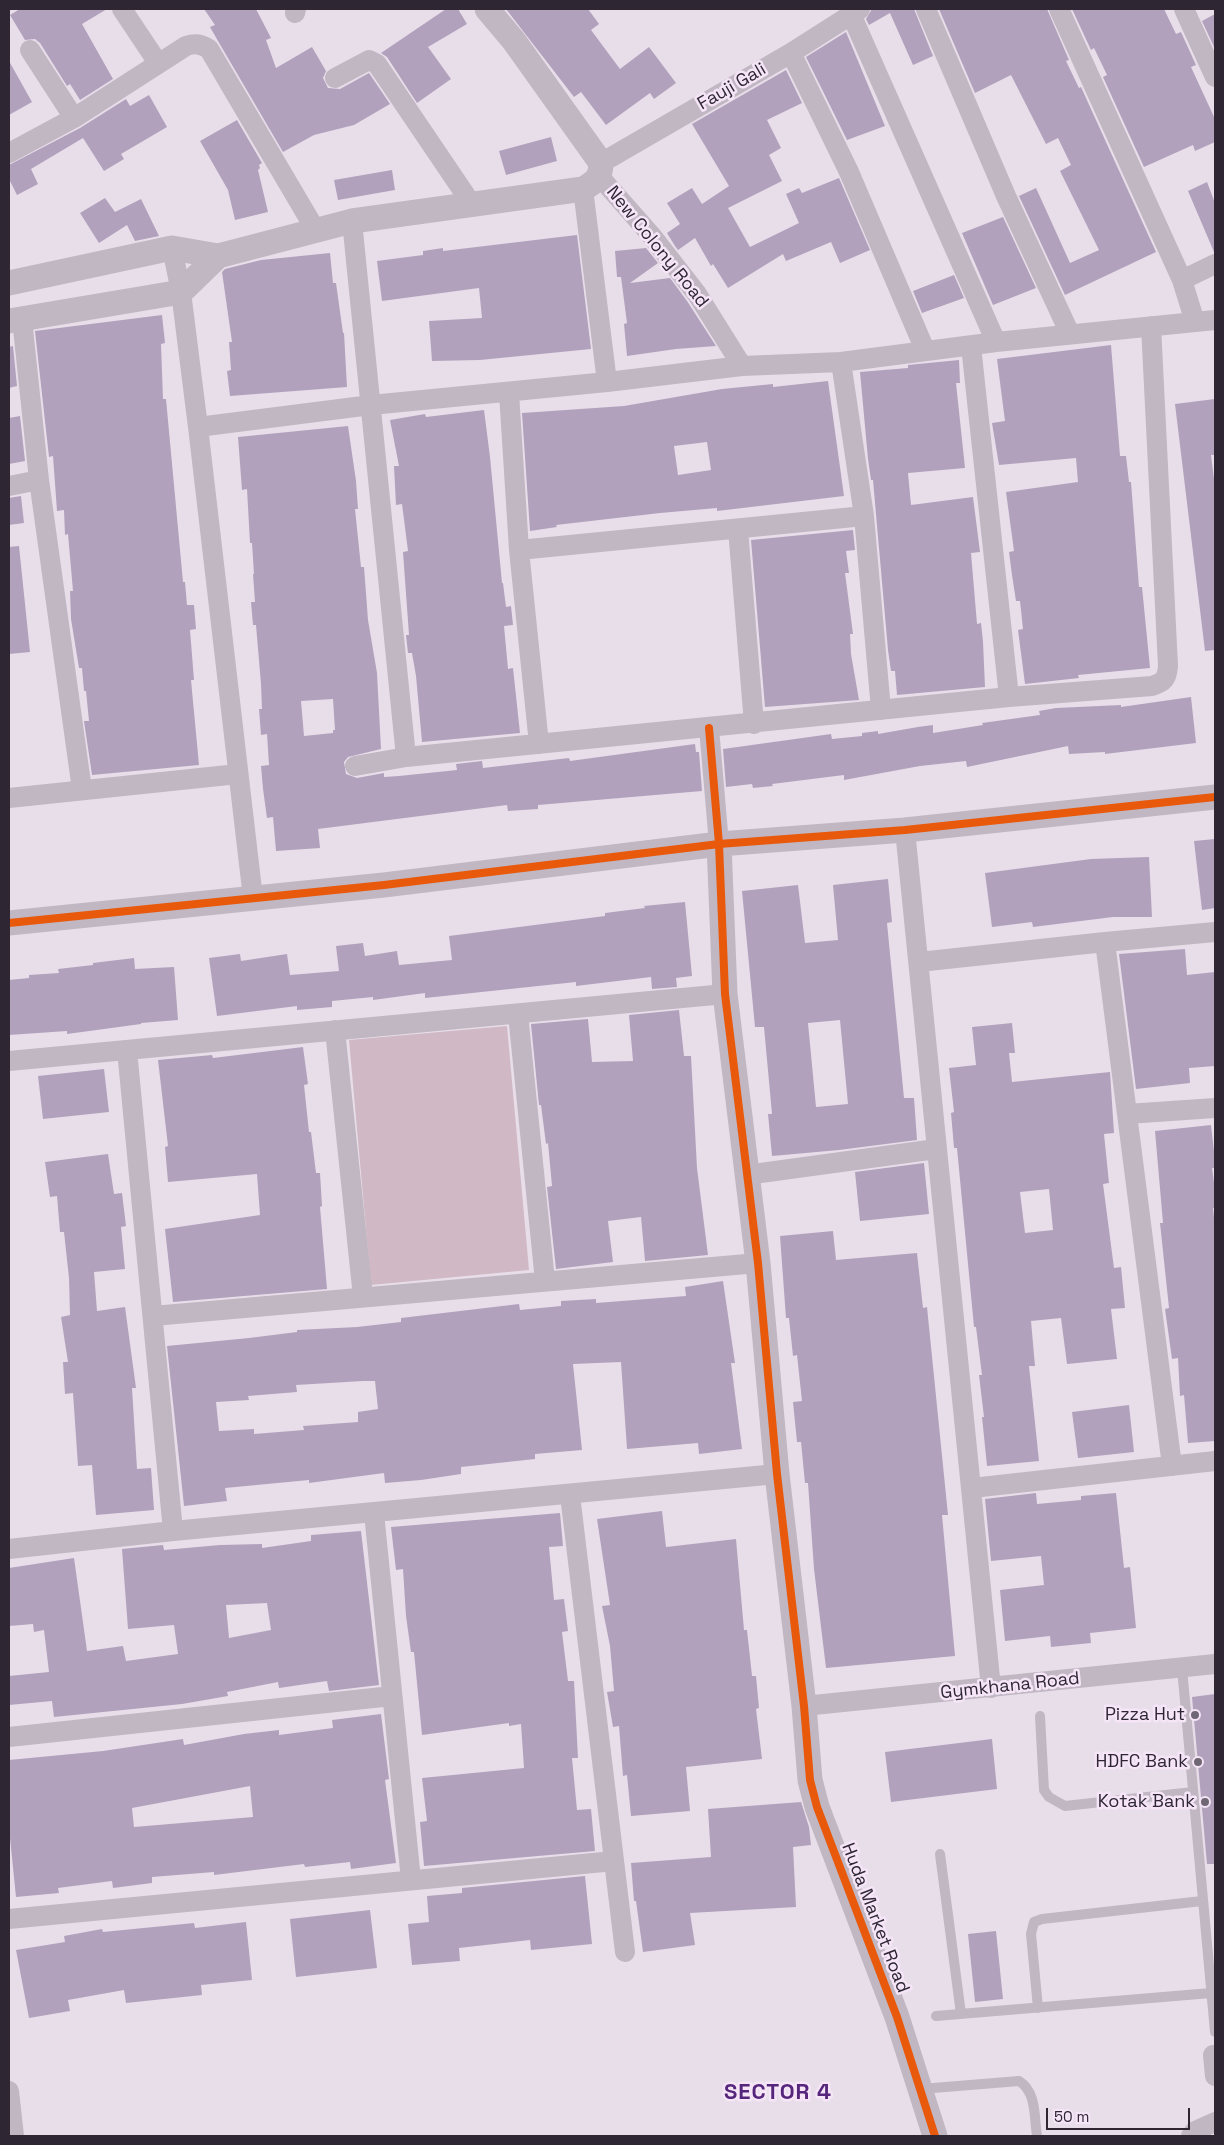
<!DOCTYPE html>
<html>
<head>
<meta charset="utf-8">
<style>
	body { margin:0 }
	#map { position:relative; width:1224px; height:2145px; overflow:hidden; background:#e8deea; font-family:"Space Grotesk",sans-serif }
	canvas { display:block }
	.frame { position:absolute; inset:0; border:10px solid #2e2733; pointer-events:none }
	.scale { position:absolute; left:1046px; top:2108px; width:144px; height:22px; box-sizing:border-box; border:2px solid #2e2733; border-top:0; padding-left:6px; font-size:15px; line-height:18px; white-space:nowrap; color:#2e2733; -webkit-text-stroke:4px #f5e5f7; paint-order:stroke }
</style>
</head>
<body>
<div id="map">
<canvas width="1224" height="2145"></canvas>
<div class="frame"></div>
<div class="scale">50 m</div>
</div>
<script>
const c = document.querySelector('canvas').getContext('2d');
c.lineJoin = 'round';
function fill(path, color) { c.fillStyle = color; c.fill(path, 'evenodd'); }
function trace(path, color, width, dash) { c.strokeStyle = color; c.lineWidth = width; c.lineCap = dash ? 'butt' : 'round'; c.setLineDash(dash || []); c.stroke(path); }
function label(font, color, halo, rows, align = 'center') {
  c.font = font + ' "Space Grotesk",sans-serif'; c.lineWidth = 5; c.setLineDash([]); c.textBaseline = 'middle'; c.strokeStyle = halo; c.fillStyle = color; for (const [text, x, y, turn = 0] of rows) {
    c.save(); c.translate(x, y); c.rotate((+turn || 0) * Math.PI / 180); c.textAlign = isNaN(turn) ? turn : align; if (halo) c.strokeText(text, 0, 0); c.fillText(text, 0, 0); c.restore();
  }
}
fill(new Path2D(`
	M507,1026L529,1270L371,1285L349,1040Z`), '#d0b9c5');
fill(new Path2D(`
	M20,9H107L82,24L113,79L80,100L70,84L67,86L40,43L35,39L25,40L10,15Z
	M204,9H256L271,38L266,40L276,68L312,47L326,71L323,78L328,88L340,89L369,73L390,104L354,125L314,135L283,152L218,41L210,27L215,25Z
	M446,9H458L467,24L428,47L451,79L417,103L387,57L381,53Z
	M506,9H588L599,24L591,30L620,69L649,47L676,83L654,99L650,93L606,125L581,92L574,97Z
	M872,9H914L933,56L913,65L890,13L869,25L866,19Z
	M939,9H1047L1069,60L1066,61L1079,88L1081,87L1156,252L1065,295L1019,196L1036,188L1070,263L1099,250L1060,171L1071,165L1058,138L1046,144L1011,75L975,93Z
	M1072,9H1164L1176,34L1181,32L1196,65L1191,67L1215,119V142L1195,151L1193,145L1144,167L1103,77L1107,75L1094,48L1091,50Z
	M1215,14V49L1202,21Z
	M846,32L885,126L847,140L806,57Z
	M9,61L32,102L9,115Z
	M786,70L802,103L767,120L781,148L769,155L782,181L728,208L750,247L799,223L786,194L799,188L802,193L839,178L870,250L840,263L831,242L786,261L783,254L728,288L713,264L711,266L695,238L678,250L675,246L667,233L680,224L667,203L692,188L702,204L729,186L692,124Z
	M149,95L167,127L121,154L124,159L104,171L83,138L31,169L38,184L17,195L9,179V165L80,128L126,99L130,106Z
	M237,120L262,163L259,165L260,168L258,170L268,212L235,220L228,190L200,141Z
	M551,137L557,161L506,175L499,151Z
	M392,170L395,190L338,200L334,180Z
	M1207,182L1215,203L1214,252L1188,191Z
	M105,198L115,212L141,199L159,236L135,241L127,225L99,243L80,213Z
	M1003,217L1036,288L993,305L962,233Z
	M577,235L591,349L480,360L432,361L429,321L482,318L479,288L382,301L377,261L423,255V251L443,248V251Z
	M646,248L658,263L630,283L670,278L687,301L716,346L676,349L627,356L624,324L627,323L621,277H617L615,251Z
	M330,253L333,283H336L343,333H344L347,387L230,396L227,371L231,370L229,342H232L222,272L225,269L261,260Z
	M954,275L964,298L922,313L913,291Z
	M162,315L165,343L161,344L163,399H166L183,582H185L187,605H194L196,629L190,630L194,680H191L199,765L92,775L84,721H89L86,691H84L82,668H79L71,619L70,591H73L68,534L65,535L64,510L57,511L53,456L49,457L35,331Z
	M1111,345L1120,456H1126L1129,482H1131L1139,587H1142L1150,668L1078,675L1079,678L1025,684L1018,630L1023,629L1020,601H1016L1012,575L1009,552L1014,551L1006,492L1078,482L1076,458L999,465L992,423L1005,421L997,359Z
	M13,346L17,386L9,388V347Z
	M959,360L960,383H956L965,468L908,473L911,505L973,497L980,552L971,553L977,624L981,623L983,642L985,687L897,695L895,671H891L888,650L873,480H871L868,459L860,372L908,368V365Z
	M828,381L844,496L717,511V508L660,513L556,525L557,527L530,531L522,413L624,406L722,389L773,384V387ZM707,442L711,470L678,475L674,446Z
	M1215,399V455H1211L1215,487V650L1205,651L1175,404Z
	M484,410L490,457L502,583H503L506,607L511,606L513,625L504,626L508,669L513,668L520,733L422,742L416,676L412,653H408L406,635H409L403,552L408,551L402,504L396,505L394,466H399L390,420L425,414L426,417Z
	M20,416L25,461L9,464V418Z
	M348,426L356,481L358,509H355L361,567H364L368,620L377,673L381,749L348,757L344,762L346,774L357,778L384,773V777L399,776L457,770L456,764L482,761L483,768L569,758L570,761L695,744L696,752H699L702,791L538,805V809L508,811L507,805L318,829L320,848L276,851L273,817L267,818L263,789L261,766L269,765L267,734L261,735L259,709H262L261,684L256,625H253L251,602H255L253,574H254L252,543H250L247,489L242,490L238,437ZM333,699L335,730H333V733L304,736L301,701Z
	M21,496L24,523L9,525V498Z
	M853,530L855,550L846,551L849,573H845L853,634H850L851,654L859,700L765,707L751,540Z
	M19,546L30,652L9,654V547Z
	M1191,697L1196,743L1105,754V752L1069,754L1068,746L967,767L966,761L920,766L844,780V775L772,784L773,786L753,788L752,784L726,787L723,749L831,734L832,739L862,736V733L878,731V734L918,727L933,725V733L983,725L982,723L1040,715L1039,711L1056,708L1121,705V707Z
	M1215,839V908L1202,910L1194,841Z
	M1149,857L1152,917H1113L1033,927L1032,922L992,927L985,873L1091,859Z
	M888,879L892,922L887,923L904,1098H914L917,1140L839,1150L772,1156L768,1114H772L764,1027H755L742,891L798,885L805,943L838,940L833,885ZM840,1020L848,1104L816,1107L808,1023Z
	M685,902L692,976L676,978L677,987L652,989L651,977L576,986V982L425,998V993L373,1000V997L332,1001V1007L297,1010V1006L217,1016L209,958L240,954L241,961L287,954L290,975L339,971L336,946L363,943L365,956L397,951L399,965L452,960L449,936L605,916V913L645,908L644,906Z
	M1185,949L1187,975L1215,972V1066L1189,1068L1190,1083L1136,1089L1119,954Z
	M134,958L135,969L174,967L178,1020L141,1023V1024L67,1034V1031L9,1035V980L29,978V975L59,973L58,969L93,965V963Z
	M679,1010L684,1056H691L697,1168L708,1255L645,1261L641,1217L608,1221L613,1262L556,1269L547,1187L552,1186L548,1143L546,1144L541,1105H539L531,1024L588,1019L592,1062L633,1061L629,1015Z
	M1012,1023L1015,1053H1009L1012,1082L1110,1072L1114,1133L1104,1134L1109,1183L1103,1184L1114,1268L1121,1267L1125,1308L1111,1309L1117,1359L1067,1364L1061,1318L1031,1321L1035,1366H1029L1039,1461L987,1466L982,1417H984L979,1375H982L976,1327H974L957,1148H954L951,1113L954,1112L949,1068L976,1065L972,1027ZM1049,1189L1053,1230L1025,1233L1020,1192Z
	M303,1047L308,1084L304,1085L309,1132H311L316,1173H320L322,1206L320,1207L327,1289L173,1302L165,1229L260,1215L257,1174L168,1182L165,1147L168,1146L158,1060L212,1055L213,1058Z
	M104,1069L109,1112L43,1119L38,1076Z
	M1211,1125L1215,1160V1168H1212L1215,1190V1208H1213L1215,1228V1441L1188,1443L1184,1395L1180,1396L1178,1358L1172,1359L1165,1309L1169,1308L1160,1223H1163L1155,1131Z
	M108,1154L114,1194L122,1193L126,1226L121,1227L125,1269L94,1272L97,1311L125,1307L136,1388H132L137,1469L151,1468L154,1510L96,1515L92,1465L78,1466L73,1393L65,1394L63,1362H68L61,1317L70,1315L69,1278L64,1232H60L57,1196L50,1197L45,1162Z
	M924,1163L929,1214L860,1221L855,1172Z
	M833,1231L836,1260L917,1253L923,1308L927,1307L948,1515H942L955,1656L826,1668L814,1569L808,1483H805L801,1442H797L793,1402L802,1401L797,1355L793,1356L789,1318H786L780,1236Z
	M723,1281L735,1363H731L742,1449L699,1454L698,1443L627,1449L621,1362L573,1364L582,1450L535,1454V1459L461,1467V1474L421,1480L385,1483L384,1473L309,1483V1480L225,1488L227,1501L184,1506L167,1346L249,1338L297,1332V1330L357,1327L401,1322V1318L519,1304L520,1310L561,1306V1301L596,1299V1303L686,1296L685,1287ZM363,1381H375L378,1409L358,1412V1422L303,1426L304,1430L254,1434V1429L219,1431L216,1402L249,1400L248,1396L297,1392L296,1385Z
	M1129,1405L1134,1452L1078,1458L1072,1412Z
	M1036,1493L1037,1504L1081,1500V1496L1116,1493L1124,1568L1130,1567L1136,1628L1090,1633L1091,1643L1051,1647L1050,1636L1005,1641L1000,1590L1044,1585L1041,1556L991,1561L985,1499Z
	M662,1511L666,1547L736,1539L744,1630H747L752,1676H756L759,1708L756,1709L762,1759L686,1767L690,1811L631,1816L627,1775L623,1776L619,1726L613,1727L607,1692L614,1691L610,1646L602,1606L610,1605L597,1519Z
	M560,1513L563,1546L549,1547L554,1600L564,1599L568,1631L562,1632L568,1681H574L578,1758H572L577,1810L591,1809L595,1851L424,1866L420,1822L427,1821L422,1778L524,1768L521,1724L509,1726V1723L422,1735L414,1652H411L406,1616L403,1569L396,1570L391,1527Z
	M361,1531L379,1685L329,1691L327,1681L279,1688L278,1682L227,1692L228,1696L182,1704L54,1717L52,1701L9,1705V1676L49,1672L44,1630L34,1632L33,1624L9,1626V1568L74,1558L87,1651L123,1646L126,1661L178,1654L174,1625L128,1629L122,1549L163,1545L164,1550L220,1545L262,1544V1548L311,1541V1535ZM267,1603L271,1630L229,1638L226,1605Z
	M1215,1694V1864H1207L1192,1697Z
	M381,1714L389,1779L385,1780L396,1863L351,1869L350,1862L305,1867L304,1864L214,1875V1872L152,1877V1883L113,1888L112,1881L58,1888L59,1893L16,1897L9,1828V1760L103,1751L183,1739L184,1745L244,1734L279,1730V1735L333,1728L332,1720ZM250,1786L253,1817L134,1827L132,1808Z
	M992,1739L997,1789L891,1802L885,1752Z
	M801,1802L809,1827L811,1845L793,1847L796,1907L690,1913L695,1945L643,1952L636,1901H634L631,1863L711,1857L708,1809Z
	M585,1876L592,1944L531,1950L530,1940L459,1948L460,1961L412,1965L408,1924L429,1922L427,1896L462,1893V1888Z
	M370,1910L377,1968L296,1977L290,1919Z
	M246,1922L252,1980L201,1985L202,1995L126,2003L124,1990L68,2000L70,2011L29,2018L16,1950L65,1942L64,1936L102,1929L103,1932L194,1923L195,1928Z
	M996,1931L1003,1999L975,2002L968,1934Z`), '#b2a1bc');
trace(new Path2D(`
	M1182,1668L1215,2032
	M1040,1716L1044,1790L1049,1797L1065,1806L1193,1792
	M940,1854L961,2014
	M1038,2008L1031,1934L1034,1922L1042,1919L1202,1901
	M936,2016L1211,1993
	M921,2089L1019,2081C1037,2092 1034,2118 1037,2136`), '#c0b7c3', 10);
trace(new Path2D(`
	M122,9L158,63
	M926,9L1006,196L1070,334
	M1059,9L1182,280L1195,322
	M1184,9L1215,77
	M295,13L296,9
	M851,14L996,342
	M30,50L74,118
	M791,53L849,172L925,350
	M335,78L369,60L377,64L471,203
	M9,153L74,118L186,46C195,43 201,44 209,49L315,229
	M601,163L791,53L860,9
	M600,177L651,235L697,294L742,366
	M583,189L607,382
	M352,221L406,757
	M172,248L181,292L198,427L253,898
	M1182,280L1215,264
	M22,319L39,480L82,790
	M971,346L1009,697
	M841,362L864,516L881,710
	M509,393L519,550L539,744
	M198,427L371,405L607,382L742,366L841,362L996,342L1215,320
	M9,486L39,480
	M738,529L754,724
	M519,550L864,516
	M709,728L719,844
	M355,766L406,757L1009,697L1152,686C1164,682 1167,679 1168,666L1151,326
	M9,798L238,774
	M905,830L991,1688
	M1105,942L1172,1466
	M919,962L1105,942L1215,932
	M518,1014L545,1281
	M335,1030L363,1297
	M127,1050L173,1531
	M9,1061L725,994
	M1127,1114L1215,1108
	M746,1175L936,1149
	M153,1316L758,1263
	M972,1488L1215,1461
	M570,1495L625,1952
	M374,1513L411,1880
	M9,1549L173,1531L777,1474
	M804,1706L1215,1664
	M9,1737L392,1696
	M9,1919L614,1861
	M1213,2055L1215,2076
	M9,2091L14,2136
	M1191,2136L1195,2131L1215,2122`), '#c0b7c3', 20);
trace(new Path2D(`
	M9,283L172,248L218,256L352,221L583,189C595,182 601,178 601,163L514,41L487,9
	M9,321L181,292L218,256
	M719,844L725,994L758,1263L777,1474L804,1706L810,1780L817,1807L897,2017L935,2136
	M9,923L384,885L719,844L905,830L1215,797`), '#c0b7c3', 25);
trace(new Path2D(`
	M709,728L719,844L725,994L758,1263L777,1474L804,1706L810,1780L817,1807L897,2017L935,2136
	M9,923L384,885L719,844L905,830L1215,797`), '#e8590c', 8);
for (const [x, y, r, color] of [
	[1195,1715,5,"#6f6773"],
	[1198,1762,5,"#6f6773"],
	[1205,1802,5,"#6f6773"]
]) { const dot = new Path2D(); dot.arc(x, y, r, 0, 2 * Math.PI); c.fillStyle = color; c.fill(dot); trace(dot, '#f5e5f7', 2); }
label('18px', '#2e2733', '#f5e5f7', [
	["Fauji Gali",732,87,-30],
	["New Colony Road",657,247,51],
	["Gymkhana Road",1010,1686,-6],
	["Huda Market Road",875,1918,69]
]);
label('18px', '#2e2733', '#f5e5f7', [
	["Pizza Hut",1185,1715],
	["HDFC Bank",1188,1762],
	["Kotak Bank",1195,1802]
], 'right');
c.letterSpacing = '1px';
label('bold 22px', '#56267c', '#f5e5f7', [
	["SECTOR 4",778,2093]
]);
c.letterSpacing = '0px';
</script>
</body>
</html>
